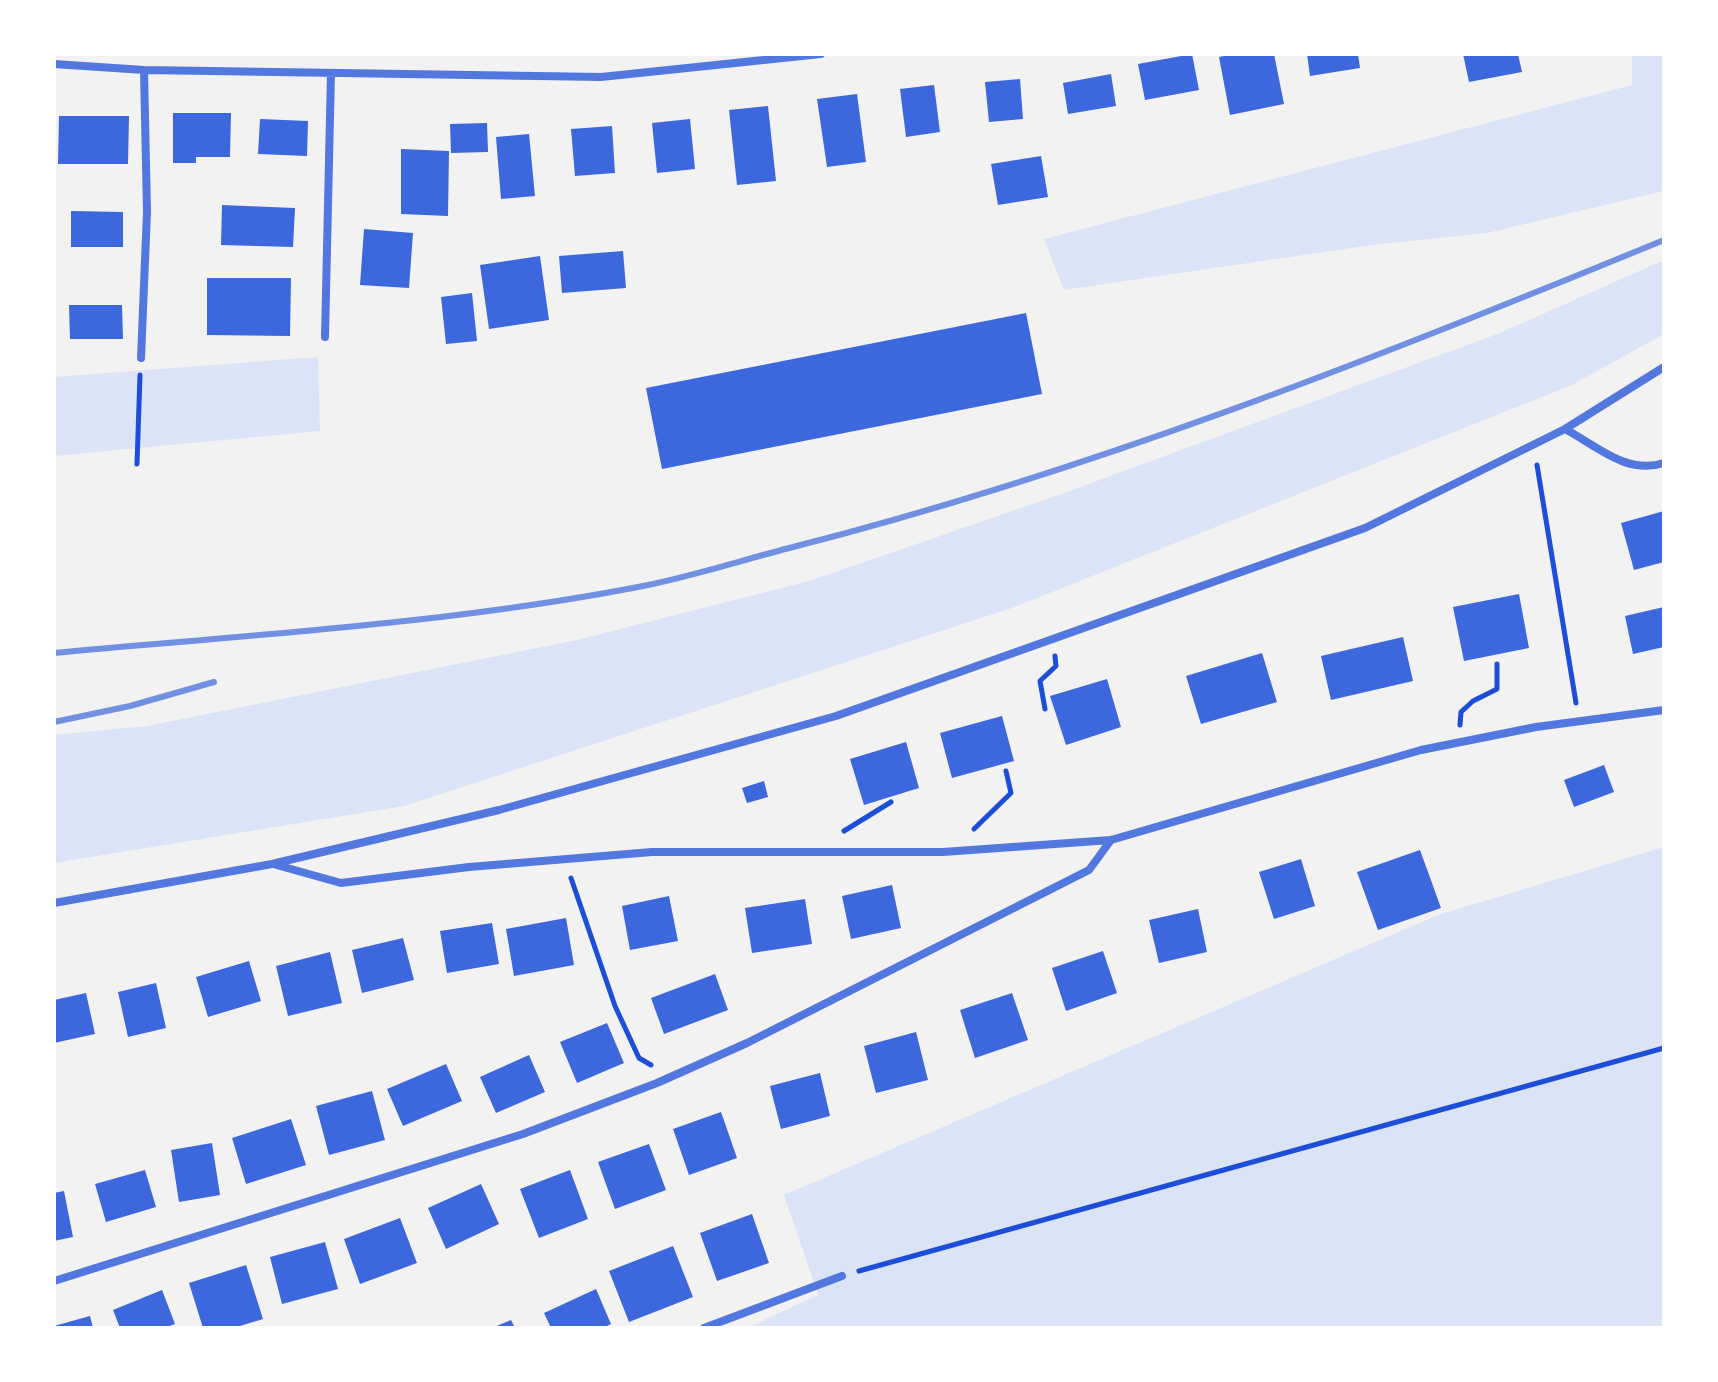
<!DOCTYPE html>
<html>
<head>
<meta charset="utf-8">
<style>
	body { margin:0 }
	#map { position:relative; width:1718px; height:1382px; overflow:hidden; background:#f2f2f2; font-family:Quicksand,sans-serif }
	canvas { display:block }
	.frame { position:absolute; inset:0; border:56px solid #fff; pointer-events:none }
</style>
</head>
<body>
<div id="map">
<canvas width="1718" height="1382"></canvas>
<div class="frame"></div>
</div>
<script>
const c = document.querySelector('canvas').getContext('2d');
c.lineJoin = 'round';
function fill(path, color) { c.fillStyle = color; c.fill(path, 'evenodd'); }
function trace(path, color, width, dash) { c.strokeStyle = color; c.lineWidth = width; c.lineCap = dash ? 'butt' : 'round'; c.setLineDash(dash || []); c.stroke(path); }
fill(new Path2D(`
	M1632,54H1664V191L1487,233L1372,245L1064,290L1044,239L1632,85Z
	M1664,260V334L1572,385L1012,608L404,806L54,863V735L147,726L577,640L809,581L1053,497L1500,333Z
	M318,357L320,431L54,456V377Z
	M1664,847V1328H747L818,1295L784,1195L1438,915Z`), '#dbe4f7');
fill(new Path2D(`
	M1192,54L1199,90L1145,100L1138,64Z
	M1234,54H1274L1284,104L1230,115L1219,57Z
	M1307,54H1358L1360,68L1310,76Z
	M1463,54H1518L1522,72L1469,82Z
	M1111,74L1116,106L1068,114L1063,83Z
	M1020,79L1023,119L989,122L985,82Z
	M934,85L940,132L906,137L900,89Z
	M857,94L866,162L827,167L817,99Z
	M768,106L776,181L737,185L729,110Z
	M173,113H231L230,157H196V163H173Z
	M59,116H129L128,164H58Z
	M260,119L308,121L307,156L258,154Z
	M690,119L695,169L657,173L652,123Z
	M487,123L488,152L451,153L450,124Z
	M612,126L615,173L575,176L571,129Z
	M529,134L535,196L501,199L496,137Z
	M401,149L449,151L448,216L401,214Z
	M1041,156L1048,197L998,205L991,164Z
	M222,205L295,208L293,247L221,245Z
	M71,211L123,212V247H71Z
	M364,229L413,233L409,288L360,285Z
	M623,251L626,288L562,293L559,256Z
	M540,256L549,320L489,329L480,265Z
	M207,278H291L290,336L207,335Z
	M472,293L477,341L446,344L441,297Z
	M69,305H122L123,339H70Z
	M1026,313L1042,394L662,469L646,388Z
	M1664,511V562L1634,570L1621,523Z
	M1519,594L1529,648L1464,661L1453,607Z
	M1664,607V647L1633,654L1625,616Z
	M1403,637L1413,681L1331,700L1321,656Z
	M1262,653L1277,702L1201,724L1186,676Z
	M1107,679L1121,727L1066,745L1050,696Z
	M1002,716L1014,761L952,778L940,733Z
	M906,742L919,788L864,805L850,759Z
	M1604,765L1614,792L1574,807L1564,780Z
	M764,781L768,797L747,803L742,788Z
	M1420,850L1441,908L1378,930L1357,872Z
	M1301,859L1315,906L1274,919L1259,872Z
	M892,885L901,928L851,939L842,896Z
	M669,896L678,941L630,950L622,906Z
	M805,899L812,944L752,953L745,908Z
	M1198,909L1207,952L1159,963L1149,920Z
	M566,918L574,965L514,976L506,929Z
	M492,923L499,964L447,973L440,931Z
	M403,938L414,980L362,993L352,950Z
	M1103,951L1117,993L1066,1011L1052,968Z
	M330,952L342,1003L288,1016L276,966Z
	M249,961L261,1001L208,1017L196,977Z
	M715,974L728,1010L664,1034L651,998Z
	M156,983L166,1028L128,1037L118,992Z
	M86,993L95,1034L54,1043V1000Z
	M1012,993L1028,1040L975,1058L960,1010Z
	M607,1023L624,1063L577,1083L560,1042Z
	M916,1032L928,1080L876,1093L864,1046Z
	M529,1055L545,1092L496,1113L480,1077Z
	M446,1064L462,1101L403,1126L387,1089Z
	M820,1073L830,1116L781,1129L770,1086Z
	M372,1091L385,1140L329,1155L316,1106Z
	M721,1112L737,1158L689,1175L673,1129Z
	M291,1119L306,1165L246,1184L232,1138Z
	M212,1143L220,1195L179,1202L171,1150Z
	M649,1144L666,1190L615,1209L598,1162Z
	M145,1170L156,1207L106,1222L95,1184Z
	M570,1170L588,1219L539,1238L520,1189Z
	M481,1184L499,1224L446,1249L428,1208Z
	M64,1191L73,1237L54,1241V1193Z
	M752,1214L769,1263L717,1281L700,1233Z
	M400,1218L417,1263L360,1284L344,1239Z
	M325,1242L338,1289L282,1304L270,1257Z
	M673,1246L693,1297L629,1322L609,1271Z
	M246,1265L263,1319L233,1328H203L189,1283Z
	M596,1289L611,1324L603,1328H551L544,1313Z
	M162,1290L175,1324L164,1328H120L113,1310Z
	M90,1316L93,1328H54V1326Z
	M511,1320L515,1328H492Z`), '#3d67dc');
trace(new Path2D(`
	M137,464L140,375
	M1537,465L1576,703
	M1045,709L1040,681L1056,666L1055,656
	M1460,725L1461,712L1473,701L1497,689V664
	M974,829L1011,793L1006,771
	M844,831L891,802
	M571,878L615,1006L639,1058L651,1065
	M859,1271L1664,1048`), '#1d4ed8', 5);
trace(new Path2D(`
	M54,64L144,70L601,77L821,54
	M325,337L331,73
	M141,358L147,212L144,70
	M1565,429C1597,446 1626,475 1664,463
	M273,864L341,883L469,867L652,852H943L1111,840L1421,750L1536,727L1664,710
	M54,903L272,864L499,810L836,716L1365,528L1565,429L1664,367
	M54,1281L523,1134L657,1083L747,1043L1089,870L1111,840
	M704,1328L842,1276`), '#5277de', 8);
trace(new Path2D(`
	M54,653C249,635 446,624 638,587C690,577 742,560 793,547C1092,471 1379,357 1664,240
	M54,722L130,706L214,682`), '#7290e2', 6);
</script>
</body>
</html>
